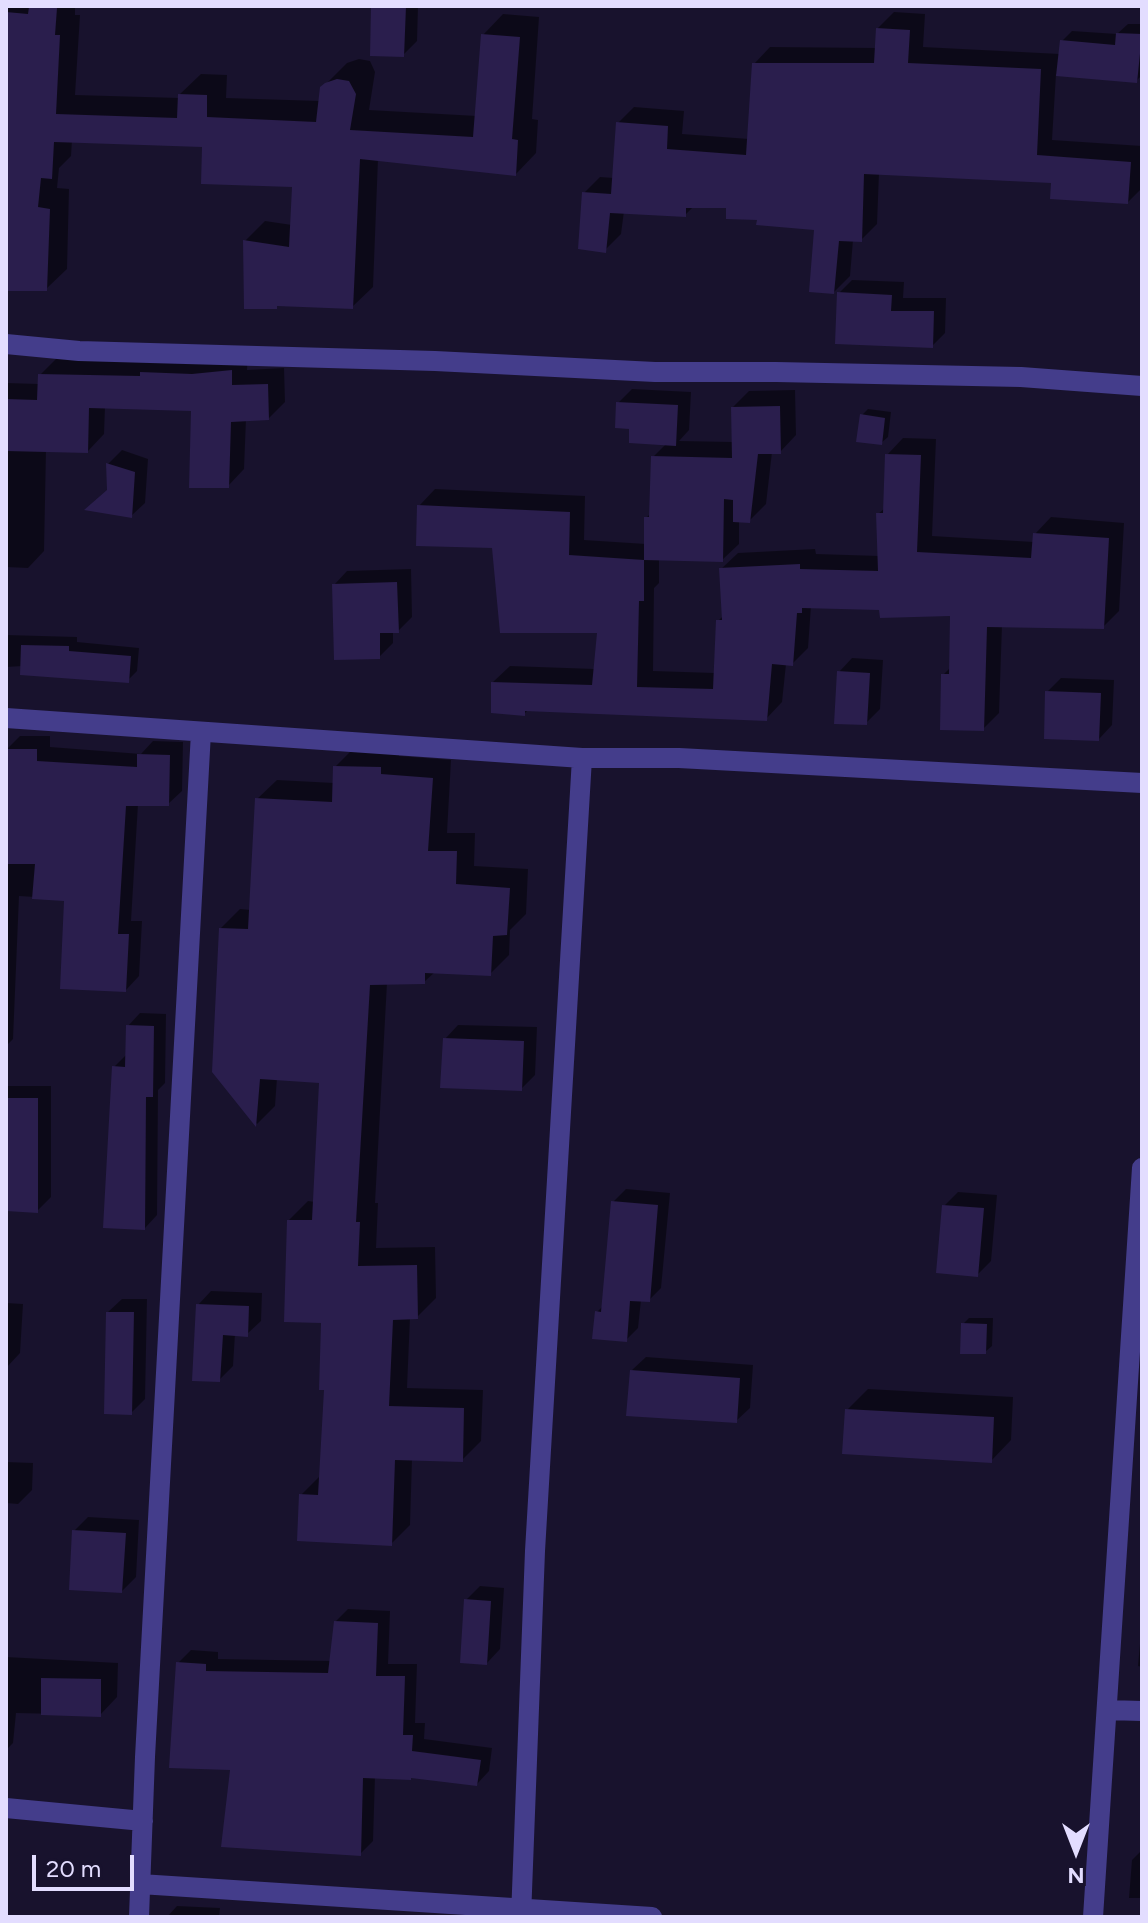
<!DOCTYPE html>
<html>
<head>
<meta charset="utf-8">
<style>
	body { margin:0 }
	#map { position:relative; width:1148px; height:1923px; overflow:hidden; background:#18122d; font-family:Figtree,sans-serif }
	canvas { display:block }
	.frame { position:absolute; inset:0; border:8px solid #e3ddff; pointer-events:none }
	.north { position:absolute; left:1036px; top:1811px; width:80px; height:80px; -webkit-text-stroke:6px #18122d; paint-order:stroke; rotate:180deg; font-size:22px; font-weight:700; line-height:32px; text-align:center; color:#e3ddff }
	.north::after { content:''; display:block; margin:auto; width:28px; height:36px; background:#e3ddff; clip-path:polygon(50% 0,100% 100%,50% 72%,0 100%) }
	.scale { position:absolute; left:32px; top:1855px; width:102px; height:36px; box-sizing:border-box; border:4px solid #e3ddff; border-top:0; padding-left:10px; font-size:24px; line-height:28px; white-space:nowrap; color:#e3ddff; -webkit-text-stroke:6px #18122d; paint-order:stroke }
</style>
</head>
<body>
<div id="map">
<canvas width="1148" height="1923"></canvas>
<div class="frame"></div>
<div class="north">N</div>
<div class="scale">20 m</div>
</div>
<script>
const c = document.querySelector('canvas').getContext('2d');
c.lineJoin = 'round';
function fill(path, color) { c.fillStyle = color; c.fill(path, 'evenodd'); }
function trace(path, color, width, dash) { c.strokeStyle = color; c.lineWidth = width; c.lineCap = dash ? 'butt' : 'round'; c.setLineDash(dash || []); c.stroke(path); }
fill(new Path2D(`
	M6,6H75V15H80L75,95L180,98V94L201,74L227,75L226,98L320,101L322,88L347,63L359,59L370,61L375,72L369,110L477,116L483,35L503,14L539,17L532,119L538,120L536,153L516,174L378,159L373,287L352,307L279,304L276,307L245,241L265,221L292,225L294,185L204,145L72,140L71,156L59,168L57,188L69,189L67,269L46,289H6Z
	M373,6H418L417,41L403,55Z
	M894,12L925,14L923,47L1060,54L1062,41L1072,31L1117,34L1128,24H1142V75L1136,81L1056,74L1052,140L1142,146V188L1128,202L1053,181L879,173L877,224L861,240H853L850,276L834,292L816,228L759,219L728,206H694L685,215L624,211L621,234L605,250L584,193L600,177L614,178L618,123L634,107L684,111L682,134L749,139L754,64L770,47L877,48L878,28Z
	M852,280L904,282L903,298H946L945,333L932,346L839,293Z
	M248,354L247,370L284,368L285,402L269,418L246,419L244,469L228,486L193,409L105,407L104,434L88,451L46,450L44,551L28,568L6,567V383L39,384L40,375L56,359Z
	M632,389L691,392L689,430L679,441L733,442V407L749,391L795,390L796,435L780,452H772L766,504L749,521L739,520V544L722,560L659,559V583L654,588L653,671L715,673L718,621L724,615L721,569L738,553L815,549L816,554L880,556L878,514L885,508L887,455L903,438L936,439L932,536L1034,542L1035,534L1051,517L1124,523L1119,611L1103,627L1002,625L999,713L983,729L943,675L951,667L952,614L881,608L811,606L808,648L792,664H786L782,702L766,719L529,709L524,714L493,682L510,666L595,669L599,631L494,546L419,506L435,489L585,496L584,540L646,544V518L651,513L653,457L667,443L631,427L618,403Z
	M868,409L891,412L888,437L881,443L862,415Z
	M122,450L148,459L145,503L131,516L109,489L108,464Z
	M411,569L412,617L398,631H393V643L379,657L334,585L347,571Z
	M6,635L77,637V642L139,648L137,671L128,680L23,666L6,667Z
	M852,658L883,660L880,709L866,723L839,672Z
	M1061,678L1114,680L1112,725L1099,739L1047,692Z
	M20,736H50V747L141,754L153,741L183,742L182,791L168,804H138L131,921H142L139,976L126,990L66,899L19,896L13,1039L6,1046L7,749Z
	M354,748L399,749V756L451,760L447,833H475L474,866L528,869L526,914L510,930L509,955L490,974L435,972L424,982L387,983L375,1203H378L376,1248L435,1247L436,1298L417,1317H410L407,1388L483,1390L481,1441L462,1460L412,1459L410,1525L391,1544L301,1495L320,1476L326,1388L323,1321L289,1220L308,1201L315,1202L321,1082L277,1078L275,1106L257,1124L214,1071L221,928L240,909L251,910L257,799L277,780L334,783L335,767Z
	M140,1013L166,1014L165,1083L158,1090L157,1215L145,1228L114,1067L127,1054L128,1026Z
	M458,1025L537,1027L535,1075L521,1089L445,1039Z
	M6,1086H51V1197L37,1211L6,1209Z
	M626,1189L670,1193L661,1288L649,1300H641L638,1328L626,1340L597,1312L604,1305L613,1202Z
	M958,1192L997,1195L991,1261L977,1275L944,1206Z
	M211,1291L262,1293L261,1321L247,1334H235L233,1366L219,1380L198,1305Z
	M122,1299H147L145,1399L131,1413L108,1312Z
	M6,1303L23,1304L20,1353L7,1367Z
	M969,1318H993L992,1346L985,1352L963,1324Z
	M646,1357L753,1365L750,1408L736,1421L632,1370Z
	M868,1389L1013,1397L1011,1440L991,1461L847,1410Z
	M6,1462L33,1463L32,1490L18,1504L6,1503Z
	M88,1517L139,1520L136,1577L122,1591L74,1531Z
	M480,1586L504,1588L500,1649L487,1663L466,1600Z
	M348,1609L390,1611L388,1664H417L415,1723H425L424,1739L492,1748L489,1771L477,1784L413,1776H375L373,1841L360,1854L232,1768L178,1663L191,1650L218,1652V1659L331,1661L335,1622Z
	M1142,1622V1667L1138,1666Z
	M6,1657L118,1663L117,1697L100,1715L16,1713L13,1743L6,1750Z
	M1142,1850V1898H1129L1132,1860Z
	M177,1906L220,1908L219,1917H167Z`), '#0007');
fill(new Path2D(`
	M371,6H406L404,57L370,56Z
	M29,7L57,8L55,35H60L56,114L177,118L178,94L207,95V117L316,122L320,87L325,83L337,79L349,81L356,94L350,130L473,137L481,34L520,37L512,139L518,140L516,176L360,159L353,309L277,306V309H244L243,240L289,247L292,187L201,184L202,147L54,142L52,179L41,178L38,207L50,209L47,291H6V12L28,14Z
	M876,28L910,30L908,63L1041,69L1037,155L1131,162L1128,204L1050,199L1051,183L864,174L862,242L839,241L834,294L809,292L814,230L756,225L757,220L726,219V208H686V217L610,213L606,253L578,249L582,192L611,194L616,122L668,126L667,149L746,155L752,63H874Z
	M1116,33L1142,34L1137,83L1056,76L1060,40L1115,45Z
	M837,292L892,295L891,311H934L933,348L835,344Z
	M232,370V385L268,384L269,420L231,422L229,488H189L191,411L89,408L88,453L6,451V399L37,400L38,374L140,376V372L192,374Z
	M616,402L678,405L676,446L629,443V429L615,428Z
	M780,406L781,454H758L750,523L733,522V500L724,499L723,562L644,560V517H649L651,456L732,458L731,407Z
	M860,414L885,418L882,445L856,442Z
	M885,454L921,455L917,552L1031,558L1033,533L1109,538L1104,629L987,627L984,731L940,730L941,674H949L950,616L880,618L879,610L802,608V613H797L793,666L772,664L767,721L525,711V716L491,713V682L592,685L597,633H500L492,548L416,546L417,505L570,512L569,555L644,560V601H639L637,687L713,689L716,620H722L719,568L800,564V569L878,571L876,513H883Z
	M106,463L135,472L132,518L84,510L107,490Z
	M397,582L399,633H380V659L334,660L332,584Z
	M21,645L69,646V651L131,656L129,683L20,675Z
	M837,671L870,673L867,725L834,724Z
	M1045,691L1101,693L1099,741L1044,739Z
	M6,749H37V761L137,767V754L170,755L169,806H126L118,934H129L126,992L60,989L64,901L32,899L35,864H6Z
	M333,766L381,767V774L433,778L428,851H457L456,884L510,888L507,935L493,936L491,976L425,973V984L370,985L356,1222H360L358,1266L417,1265L418,1319L393,1320L389,1406L464,1408L463,1462L395,1460L392,1546L297,1541L299,1494L318,1495L324,1390H319L321,1323L284,1322L287,1220H312L319,1083L260,1079L256,1127L212,1072L219,928L248,929L255,798L332,802Z
	M126,1025L154,1026L153,1097H146L145,1230L103,1228L112,1066L125,1067Z
	M443,1038L524,1041L522,1091L440,1088Z
	M6,1098H38V1213L6,1211Z
	M611,1201L658,1205L650,1302L630,1301L627,1342L592,1339L595,1311L601,1312Z
	M942,1205L984,1208L978,1277L936,1273Z
	M196,1304L249,1306L248,1337L223,1335L220,1382L192,1381Z
	M106,1312H134L132,1415L104,1414Z
	M961,1323L987,1324L986,1354H960Z
	M630,1370L740,1378L737,1423L626,1416Z
	M845,1409L994,1417L992,1463L842,1454Z
	M72,1530L126,1533L122,1593L69,1590Z
	M464,1599L491,1601L487,1665L460,1663Z
	M334,1621L378,1623L376,1676H405L403,1735H413L412,1751L481,1760L477,1786L411,1778V1780L363,1778L361,1856L221,1847L230,1770L169,1768L176,1662L206,1664V1671L328,1673Z
	M41,1678L101,1679V1717L41,1715Z`), '#2a1e4d');
trace(new Path2D(`
	M6,344L79,351L435,361L655,372H776L1021,377L1142,386
	M6,718L582,758H679L1142,783
	M1107,1710L1142,1711
	M6,1808L143,1821
	M140,1884L652,1917
	M139,1917L145,1757L201,732
	M521,1917L535,1551L582,758
	M1093,1917L1142,1168`), '#443d8b', 20);
</script>
</body>
</html>
